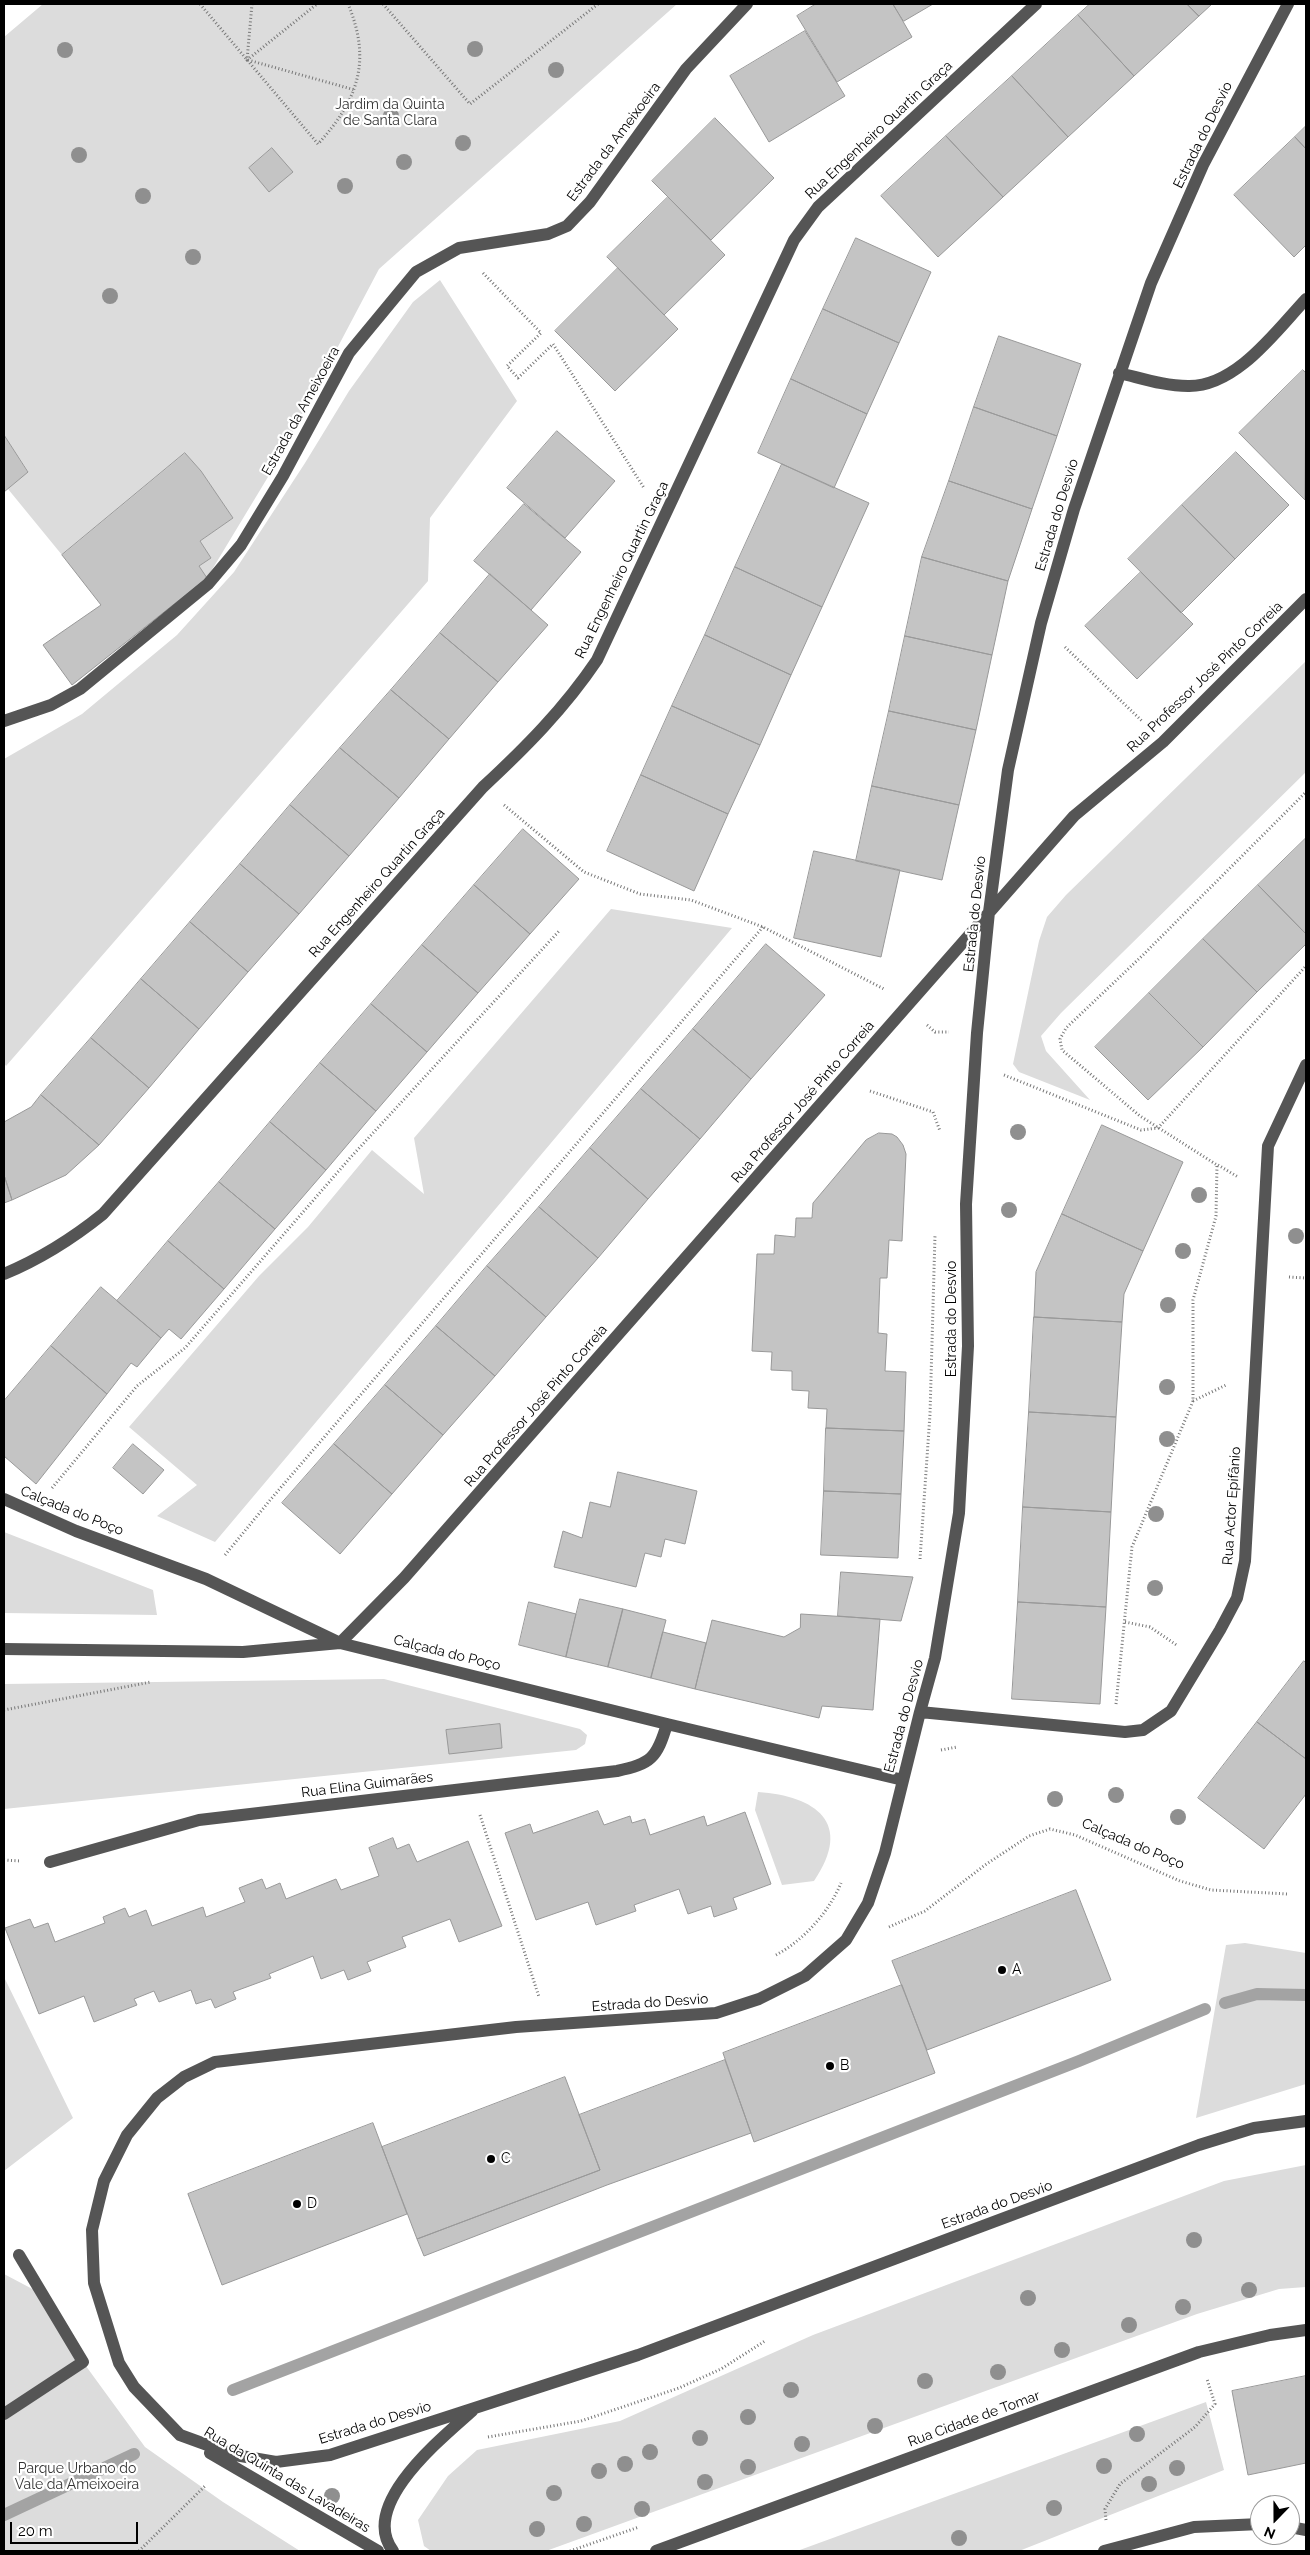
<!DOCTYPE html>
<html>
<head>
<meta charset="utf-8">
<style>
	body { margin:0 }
	#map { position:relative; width:1310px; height:2555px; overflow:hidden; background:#fff; font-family:Raleway,sans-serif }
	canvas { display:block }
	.frame { position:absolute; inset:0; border:5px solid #000; pointer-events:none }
	.north { position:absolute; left:1250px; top:2495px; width:50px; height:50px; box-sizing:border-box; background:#fff; border:1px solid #999; border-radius:50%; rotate:202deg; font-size:14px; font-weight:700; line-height:20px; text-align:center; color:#000 }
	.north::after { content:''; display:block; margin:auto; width:18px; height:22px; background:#000; clip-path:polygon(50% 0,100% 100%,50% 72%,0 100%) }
	.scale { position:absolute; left:10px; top:2522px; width:128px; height:22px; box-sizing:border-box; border:2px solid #000; border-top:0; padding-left:6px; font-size:15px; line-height:18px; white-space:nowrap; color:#000; -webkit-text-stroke:4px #fff; paint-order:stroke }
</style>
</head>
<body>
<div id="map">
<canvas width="1310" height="2555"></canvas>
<div class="frame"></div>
<div class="north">N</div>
<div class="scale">20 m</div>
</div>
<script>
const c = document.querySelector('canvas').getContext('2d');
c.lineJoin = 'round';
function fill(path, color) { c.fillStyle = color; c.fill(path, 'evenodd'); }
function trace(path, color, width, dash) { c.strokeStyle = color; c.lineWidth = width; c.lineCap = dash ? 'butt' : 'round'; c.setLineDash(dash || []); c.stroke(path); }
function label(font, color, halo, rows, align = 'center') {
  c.font = font + ' Raleway,sans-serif'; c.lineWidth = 4.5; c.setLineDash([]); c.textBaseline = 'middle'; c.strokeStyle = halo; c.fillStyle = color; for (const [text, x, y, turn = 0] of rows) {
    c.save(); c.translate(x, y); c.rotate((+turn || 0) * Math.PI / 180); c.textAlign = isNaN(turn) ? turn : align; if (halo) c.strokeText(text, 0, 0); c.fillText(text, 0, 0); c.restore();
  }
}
fill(new Path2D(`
	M43,4H677L379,269L277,462L207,578L199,566L211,558L200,541L233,518L201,471L185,453L62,555L8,489L28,471L4,435V37Z
	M440,280L517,401L430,518L428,581L6,1066L4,1063V759L82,714L177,635L234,572L305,463L349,391L413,302Z
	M1306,661V772L1061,1013L1041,1036L1046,1051L1090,1100L1019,1072L1013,1064L1039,941L1047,917L1066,895Z
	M611,909L732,928L215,1542L157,1516L197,1485L129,1427L259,1276L308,1227L372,1150L424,1194L414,1138Z
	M4,1532L153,1590L157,1615L4,1613Z
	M384,1679L580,1729L587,1735L585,1744L576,1750L4,1809V1684Z
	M758,1792C816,1796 854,1823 814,1881L782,1885L755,1810Z
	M1245,1943L1306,1953V2084L1196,2118L1226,1945Z
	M4,1977L73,2118L4,2171Z
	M1306,2165V2287L1279,2289L1197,2314L546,2551H431L424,2546L418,2520L448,2476L477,2450L620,2421L813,2335L1224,2181Z
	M4,2274L40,2293L83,2362L145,2447L223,2502L300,2551H4Z
	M1206,2402L1224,2470L1019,2551H797Z`), '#dcdcdc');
trace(new Path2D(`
	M1225,2003L1257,1994L1306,1995
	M233,2390L1079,2061L1205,2009
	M4,2515L134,2454`), '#a3a3a3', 12);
const building = new Path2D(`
	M816,4H893L912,37L837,82L797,16Z
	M893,4H933L904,21Z
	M1090,4H1187L1199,16L1134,76L1078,15Z
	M1187,4H1212L1199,16Z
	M1078,15L1134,76L1068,137L1012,76Z
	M805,31L845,96L769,142L730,76Z
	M1012,76L1068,137L1003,197L946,136Z
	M715,118L774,178L711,240L652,181Z
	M1306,126V149L1295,137Z
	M946,136L1003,197L938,257L881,196Z
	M1295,137L1306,149V245L1294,257L1234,195Z
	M272,148L293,172L269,192L249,168Z
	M668,197L725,255L664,315L607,257Z
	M856,238L931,272L899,343L823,309Z
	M618,268L678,329L615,391L555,331Z
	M823,309L899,343L867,414L791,379Z
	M999,336L1081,364L1057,436L974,407Z
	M1303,370L1306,373L1305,500L1239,433Z
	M791,379L867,414L834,488L758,453Z
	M974,407L1057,436L1032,509L949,481Z
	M557,431L615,481L565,538L507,488Z
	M4,435L28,472L4,492Z
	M1236,452L1289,505L1235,559L1182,505Z
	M185,453L201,471L233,518L200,541L211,558L199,566L207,578L72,685L43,645L101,605L62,555Z
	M782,464L869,503L822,607L735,567Z
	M949,481L1032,509L1008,581L922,557Z
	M524,504L581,552L531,610L474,561Z
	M1182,505L1235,559L1181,613L1128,559Z
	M922,557L1008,581L992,655L905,636Z
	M735,567L822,607L791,675L705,635Z
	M1141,572L1193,624L1137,679L1085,626Z
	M490,574L548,625L498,682L440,633Z
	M440,633L498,682L449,739L391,690Z
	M705,635L791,675L760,745L672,706Z
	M905,636L992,655L976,730L889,711Z
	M391,690L449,739L399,798L340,748Z
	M672,706L760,745L728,814L641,775Z
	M889,711L976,730L959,805L872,786Z
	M340,748L399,798L349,856L290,805Z
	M641,775L728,814L694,891L607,851Z
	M872,786L959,805L942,880L856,861Z
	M290,805L349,856L299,914L240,864Z
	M523,829L579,879L530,934L474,885Z
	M1306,838V934L1258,885Z
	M814,851L900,870L881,957L794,938Z
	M240,864L299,914L248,972L190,922Z
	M474,885L530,934L478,993L422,945Z
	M1258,885L1306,934V944L1257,992L1203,939Z
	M190,922L248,972L199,1029L141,979Z
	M1203,939L1257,992L1203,1047L1149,993Z
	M766,944L825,995L751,1079L693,1029Z
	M422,945L478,993L427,1052L371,1004Z
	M141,979L199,1029L149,1088L91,1038Z
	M1149,993L1203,1047L1148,1100L1095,1047Z
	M371,1004L427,1052L376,1111L320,1063Z
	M693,1029L751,1079L700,1139L641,1089Z
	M91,1038L149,1088L99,1145L41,1095Z
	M320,1063L376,1111L326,1170L270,1122Z
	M641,1089L700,1139L648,1199L590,1148Z
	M41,1095L99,1145L66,1175L12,1200L4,1175V1122L31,1107Z
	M270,1122L326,1170L275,1229L219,1182Z
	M1102,1125L1183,1162L1143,1251L1062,1214Z
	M879,1133L892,1134L897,1137L903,1145L906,1154L902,1241L889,1240L887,1278H880L878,1333L887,1334L885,1371L906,1372L904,1431L826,1428L827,1409L808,1408L809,1391L792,1390V1371L771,1370L772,1352L752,1351L757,1254H774L775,1235L795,1237L796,1218H812L813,1203L866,1140Z
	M590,1148L648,1199L598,1258L539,1207Z
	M4,1175L12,1200L4,1203Z
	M219,1182L275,1229L224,1289L168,1241Z
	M539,1207L598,1258L546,1317L487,1266Z
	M1062,1214L1143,1251L1124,1294L1122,1322L1034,1317L1036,1272Z
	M168,1241L224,1289L181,1339L169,1329L161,1338L117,1301Z
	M487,1266L546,1317L495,1376L436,1326Z
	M101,1287L161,1338L137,1367L131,1363L107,1394L51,1346Z
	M1034,1317L1122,1322L1116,1417L1029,1412Z
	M436,1326L495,1376L443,1435L385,1385Z
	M51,1346L107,1394L36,1484L4,1456V1401Z
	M385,1385L443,1435L392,1494L334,1444Z
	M1029,1412L1116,1417L1111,1512L1023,1507Z
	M826,1428L904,1431L901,1494L824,1491Z
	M133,1444L164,1470L143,1494L113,1468Z
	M334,1444L392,1494L340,1554L282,1503Z
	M618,1472L697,1491L685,1544L665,1539L661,1557L645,1553L636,1587L554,1567L563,1531L582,1538L590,1502L610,1507Z
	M824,1491L901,1494L898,1558L821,1555Z
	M1023,1507L1111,1512L1106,1607L1018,1602Z
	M841,1572L913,1577L901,1621L838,1616Z
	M580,1599L623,1609L608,1667L566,1657Z
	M529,1602L576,1614L566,1657L519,1645Z
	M1018,1602L1106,1607L1100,1704L1012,1699Z
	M623,1609L666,1620L651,1678L608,1667Z
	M801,1614L880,1619L873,1710L822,1706L819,1718L695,1689L712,1620L784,1637L800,1628Z
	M663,1632L706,1643L695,1689L651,1678Z
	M1304,1661L1306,1663V1759L1257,1722Z
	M1257,1722L1306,1759V1794L1264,1849L1198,1798Z
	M500,1724L502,1748L449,1754L446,1730Z
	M598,1811L604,1825L630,1816L632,1823L645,1819L650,1835L704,1816L707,1826L745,1812L771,1884L733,1898L737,1909L714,1917L711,1906L688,1914L679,1889L634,1905L636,1911L596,1925L588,1902L536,1920L505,1833L530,1824L533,1833Z
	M393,1838L397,1849L409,1844L417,1862L468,1841L502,1926L459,1942L450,1919L402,1937L406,1947L367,1962L371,1971L348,1980L344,1970L321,1979L313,1956L269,1974L271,1978L233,1992L236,1999L215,2008L211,1999L196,2004L191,1990L159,2002L154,1991L134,1999L137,2005L94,2022L84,1996L39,2014L5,1928L30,1919L34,1928L48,1923L55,1942L105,1923L103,1917L125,1908L129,1917L146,1910L152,1926L203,1907L206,1917L245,1902L239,1888L262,1879L266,1889L280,1883L286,1899L336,1879L341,1890L379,1876L369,1848Z
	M1076,1890L1111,1980L927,2050L892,1961Z
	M902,1985L935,2073L754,2142L723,2053Z
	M725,2060L751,2133L607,2185L424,2256L417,2239L600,2170L579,2115Z
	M565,2077L600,2170L417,2239L382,2147Z
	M373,2123L407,2214L222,2285L188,2194Z
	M1306,2376V2463L1248,2475L1232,2391Z`);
fill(building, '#c4c4c4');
trace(building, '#999', 1);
trace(new Path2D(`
	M200,4L318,144C358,100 372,61 348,4
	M252,4L247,60L317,4
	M383,4L470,104L598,4
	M248,60L355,90
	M483,273L541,333L507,366L518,378L553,344L644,488
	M1065,647L1143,722
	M504,805L584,872L640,894L691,900L763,927L884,989
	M927,1025L935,1032H949
	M1004,1075L1141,1130L1158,1128L1306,966
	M870,1091L933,1112L940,1131
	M1218,1165L1238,1177
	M1289,1277L1306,1278
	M1193,1401L1226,1385
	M52,1488L137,1386L185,1348L350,1158L560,930
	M225,1555L271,1499L763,927
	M920,1559L930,1414L935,1235
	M1125,1622L1150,1627L1178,1646
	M1116,1704L1132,1547L1193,1401V1300L1216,1216L1217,1165L1140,1116L1062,1050L1060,1039L1066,1028L1144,954L1306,792
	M4,1710L151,1682
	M941,1750L957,1747
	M480,1815L539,1997
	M4,1860L21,1861
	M889,1927L925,1911L985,1865L1029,1836L1050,1829L1075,1835L1180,1881L1211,1890L1288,1894
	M776,1955C804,1940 829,1912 841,1883
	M488,2437L581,2421L679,2388L721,2369L765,2341
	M1106,2520L1105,2509L1120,2484L1195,2427L1215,2404L1207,2379
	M139,2551L206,2485
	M570,2551L639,2527`), '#777', 3, [1, 2.5]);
trace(new Path2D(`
	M1288,4L1203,165L1151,283L1074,509L1041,623L1008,770L989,912L977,1033L966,1204L968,1346L959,1513L935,1658L920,1712L885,1853L868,1903L846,1940L805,1976L759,1999L716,2013L516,2027L215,2062L184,2077L157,2098L127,2135L104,2181L92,2230L94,2283L119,2363L134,2387L180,2435L235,2455L276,2462L330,2455L638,2355L1199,2145L1254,2128L1306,2121
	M1119,373C1141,378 1164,386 1188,386C1236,387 1276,331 1306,299
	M4,721L51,705L80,689L208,584L241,545L283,476L349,353L416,272L459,248L548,234L567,226L590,202L686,69L747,4
	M4,1274C40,1259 72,1239 103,1214L483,787C525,748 564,709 597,660L794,240L818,207L1036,4
	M4,1499L76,1531L206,1579L340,1643L667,1724L903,1780
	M4,1649L243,1652L340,1643L404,1578L1074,816L1163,742L1306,599
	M920,1712L1125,1732L1143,1730L1171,1711L1220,1630L1237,1598L1245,1561L1268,1146L1306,1065
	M50,1862L199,1820L617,1771C651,1764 657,1758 667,1724
	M4,2414L83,2362L19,2255
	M210,2453L378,2551
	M1290,2527L1306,2530
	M393,2551C358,2505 442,2438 472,2411
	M656,2551L1199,2352L1270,2335L1306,2330
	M1104,2551L1194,2527L1260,2524`), '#555', 12);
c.fillStyle = '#8f8f8f';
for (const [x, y] of [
	[475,49],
	[65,50],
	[556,70],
	[391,116],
	[463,143],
	[79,155],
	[404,162],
	[345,186],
	[143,196],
	[193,257],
	[110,296],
	[1018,1132],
	[1199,1195],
	[1009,1210],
	[1296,1236],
	[1183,1251],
	[1168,1305],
	[1167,1387],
	[1167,1439],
	[1156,1514],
	[1155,1588],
	[1116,1795],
	[1055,1799],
	[1178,1817],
	[1194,2240],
	[1249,2290],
	[1028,2298],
	[1183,2307],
	[1129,2325],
	[1062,2350],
	[998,2372],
	[925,2381],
	[791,2390],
	[748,2417],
	[875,2426],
	[1137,2434],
	[700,2438],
	[802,2444],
	[650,2452],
	[625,2464],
	[1104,2466],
	[748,2467],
	[1177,2468],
	[599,2471],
	[705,2482],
	[1149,2484],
	[554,2493],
	[332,2496],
	[1054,2508],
	[642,2509],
	[584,2524],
	[537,2529],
	[959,2538]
]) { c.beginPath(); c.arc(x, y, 8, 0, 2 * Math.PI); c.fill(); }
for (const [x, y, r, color] of [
	[1002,1970,5,"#000"],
	[830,2066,5,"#000"],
	[491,2159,5,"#000"],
	[297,2204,5,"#000"]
]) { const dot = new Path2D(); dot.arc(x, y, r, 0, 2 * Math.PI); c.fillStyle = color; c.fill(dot); trace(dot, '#fff', 2); }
label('14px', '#333', '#fff', [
	["Jardim da Quinta",390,105],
	["de Santa Clara",390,121],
	["Parque Urbano do",77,2469],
	["Vale da Ameixoeira",77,2485]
]);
label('14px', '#000', '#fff', [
	["Rua Engenheiro Quartin Graça",879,130,-43],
	["Estrada do Desvio",1203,135,-64],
	["Estrada da Ameixoeira",614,142,-53],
	["Estrada da Ameixoeira",301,411,-61],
	["Estrada do Desvio",1057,515,-73],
	["Rua Engenheiro Quartin Graça",622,570,-64],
	["Rua Professor José Pinto Correia",1205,677,-44],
	["Rua Engenheiro Quartin Graça",377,883,-48],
	["Estrada do Desvio",975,914,-84],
	["Rua Professor José Pinto Correia",803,1102,-49],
	["Estrada do Desvio",952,1319,-90],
	["Rua Professor José Pinto Correia",536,1406,-49],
	["Rua Actor Epifânio",1232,1506,-86],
	["Calçada do Poço",72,1511,22],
	["Calçada do Poço",447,1653,14],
	["Estrada do Desvio",904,1716,-75],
	["Rua Elina Guimarães",367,1785,-7],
	["Calçada do Poço",1133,1844,23],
	["Estrada do Desvio",650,2003,-4],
	["Estrada do Desvio",997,2205,-20],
	["Rua Cidade de Tomar",974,2419,-20],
	["Estrada do Desvio",375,2423,-17],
	["Rua da Quinta das Lavadeiras",287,2480,31]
]);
label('14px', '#000', '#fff', [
	["A",1012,1970],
	["B",840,2066],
	["C",501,2159],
	["D",307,2204]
], 'left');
</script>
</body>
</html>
